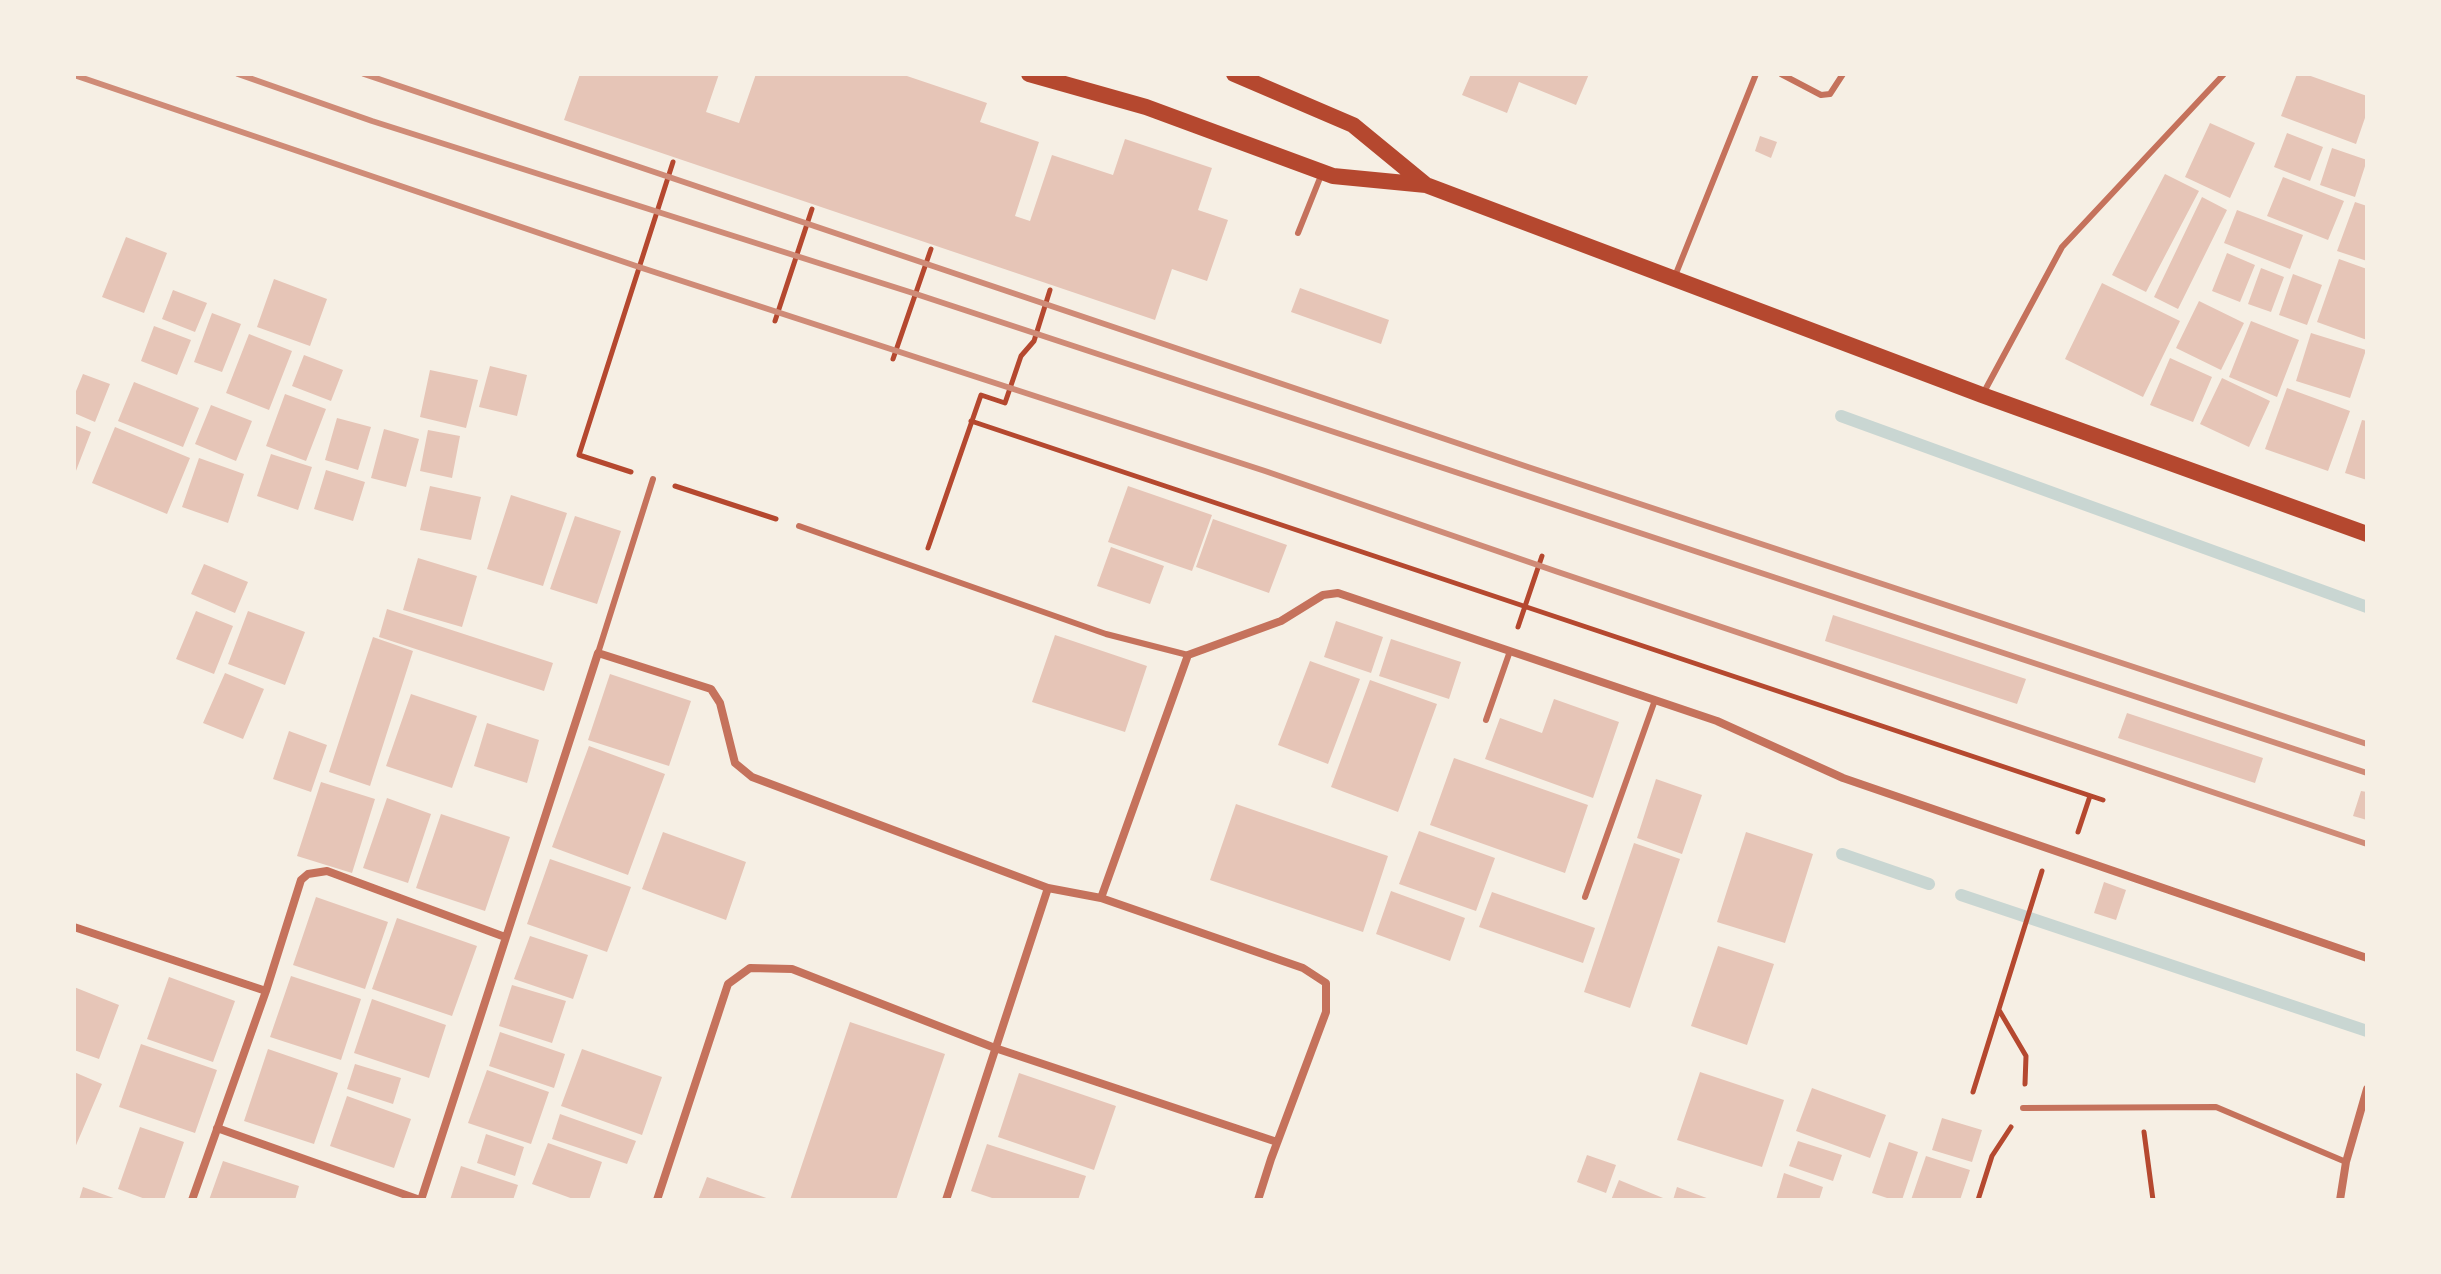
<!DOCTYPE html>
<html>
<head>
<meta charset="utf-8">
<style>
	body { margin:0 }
	#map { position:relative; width:2441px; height:1274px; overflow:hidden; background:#f6efe4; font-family:"Noto Sans",sans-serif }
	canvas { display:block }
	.frame { position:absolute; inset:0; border:76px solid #f6efe4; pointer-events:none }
</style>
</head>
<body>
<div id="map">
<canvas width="2441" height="1274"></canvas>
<div class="frame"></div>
</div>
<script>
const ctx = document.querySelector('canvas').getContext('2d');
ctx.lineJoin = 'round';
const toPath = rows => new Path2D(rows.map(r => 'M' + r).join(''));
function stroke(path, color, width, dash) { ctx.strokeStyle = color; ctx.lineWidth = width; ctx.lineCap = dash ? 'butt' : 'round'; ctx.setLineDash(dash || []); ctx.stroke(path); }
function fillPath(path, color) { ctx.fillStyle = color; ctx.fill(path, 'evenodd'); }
stroke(toPath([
	[1841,416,2367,607],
	[1842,854,1929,884],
	[1961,895,2367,1031]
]), '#c9d6d2', 12);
fillPath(toPath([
	[580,74,719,74,706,112,739,123,756,74,901,74,987,103,980,122,1039,142,1015,216,1030,221,1052,155,1113,175,1125,139,1212,168,1198,210,1228,220,1207,281,1172,269,1155,320,564,120],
	[1471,74,1589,74,1576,105,1519,82,1507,113,1462,95],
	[2297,74,2305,74,2367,96,2367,112,2356,144,2281,116],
	[2210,123,2255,143,2230,198,2185,177],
	[2287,133,2323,147,2310,181,2274,167],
	[1760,136,1777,142,1771,158,1755,151],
	[2332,148,2367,160,2355,197,2320,185],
	[2165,174,2199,191,2146,292,2112,275],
	[2283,177,2344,201,2328,240,2267,216],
	[2202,197,2227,210,2178,309,2154,297],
	[2355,202,2367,206,2367,261,2337,251],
	[2237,210,2303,235,2290,269,2224,243],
	[126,237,167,253,144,313,102,297],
	[2227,253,2255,265,2240,302,2212,291],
	[2339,259,2367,269,2367,340,2317,322],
	[2261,268,2284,277,2271,312,2248,304],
	[2293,274,2322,285,2307,325,2279,315],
	[274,279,327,299,310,346,257,327],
	[2102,283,2180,321,2143,397,2065,359],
	[1300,288,1389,320,1381,344,1291,312],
	[173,290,207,303,195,332,162,319],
	[2199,301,2244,323,2221,370,2176,348],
	[212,313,241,324,222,372,194,362],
	[2251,321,2299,340,2277,397,2229,377],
	[154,326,191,340,177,375,141,361],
	[2311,333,2366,350,2350,398,2296,381],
	[249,334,292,351,269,410,226,393],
	[304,355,343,370,331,401,292,386],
	[2170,358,2212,377,2193,422,2150,405],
	[490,366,527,375,517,416,479,407],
	[430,370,478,380,466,428,420,417],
	[83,374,110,384,95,422,74,413,74,396],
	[2222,378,2270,401,2249,447,2200,424],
	[134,382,199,408,183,447,118,421],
	[2287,388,2350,411,2328,471,2265,449],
	[285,394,326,409,306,461,266,446],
	[211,405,252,421,236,461,195,444],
	[337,418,371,427,358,470,325,460],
	[2362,420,2367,421,2367,480,2345,473],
	[74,425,91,432,74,476],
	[115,427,190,458,167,514,92,483],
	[384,429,419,439,406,487,371,478],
	[428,430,460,436,452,478,420,471],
	[271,454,312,467,298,510,257,496],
	[199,458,244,474,228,523,182,507],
	[326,470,365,482,353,521,314,509],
	[430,486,481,497,471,540,420,530],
	[1128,486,1212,515,1192,571,1108,542],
	[511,495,567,513,543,586,487,569],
	[575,516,621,531,597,604,550,589],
	[1213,519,1287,545,1269,593,1196,567],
	[1111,547,1164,566,1150,604,1097,586],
	[418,558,477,576,462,627,403,610],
	[204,564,248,582,235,613,191,594],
	[387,609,553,663,544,691,379,637],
	[196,611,233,626,214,674,176,659],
	[248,611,305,632,285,685,228,664],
	[1833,615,2026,679,2017,704,1825,641],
	[1336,621,1383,637,1371,673,1324,657],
	[1055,635,1147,666,1125,732,1032,702],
	[373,637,413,651,370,786,329,772],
	[1391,639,1461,662,1449,699,1379,676],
	[1310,661,1360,679,1328,764,1278,745],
	[225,673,264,689,243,739,203,723],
	[610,674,691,701,669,766,588,740],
	[1370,680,1437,704,1398,812,1331,787],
	[411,694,477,716,452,788,386,766],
	[1554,699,1619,722,1593,798,1485,759,1500,718,1542,733],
	[2127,713,2263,758,2255,783,2118,738],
	[487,723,539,740,527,783,474,766],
	[289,731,327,745,311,792,273,779],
	[589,746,665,774,628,875,552,847],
	[1454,758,1588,805,1565,873,1430,825],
	[1656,779,1702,795,1682,854,1637,838],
	[321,782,375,799,352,873,297,856],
	[2361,791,2367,792,2367,820,2353,816],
	[387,798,431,814,408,883,363,868],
	[1236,804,1388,856,1363,932,1210,880],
	[441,814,510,837,485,911,416,888],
	[1419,831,1495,858,1476,911,1399,884],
	[663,832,746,862,726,920,642,889],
	[1746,832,1813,854,1785,943,1717,922],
	[1634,843,1680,859,1630,1008,1584,992],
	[550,859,631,887,607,952,527,924],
	[2104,882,2126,890,2116,920,2094,913],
	[1391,891,1465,918,1450,961,1376,934],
	[1492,892,1595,928,1583,963,1479,927],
	[316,897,388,922,365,989,293,965],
	[397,918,477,946,452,1016,372,989],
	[530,936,588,955,573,999,514,979],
	[1718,946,1774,964,1747,1045,1691,1026],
	[291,976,361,999,341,1060,270,1037],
	[169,977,235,1001,213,1062,147,1039],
	[512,985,566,1001,552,1043,499,1026],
	[74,987,119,1005,99,1059,74,1050],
	[372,999,446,1025,429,1078,354,1053],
	[850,1022,945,1054,896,1200,790,1200],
	[500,1032,565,1054,554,1088,489,1066],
	[141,1044,217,1070,195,1133,119,1107],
	[268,1049,338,1073,314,1144,244,1121],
	[582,1049,662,1077,642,1135,561,1106],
	[355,1064,401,1078,393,1104,347,1089],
	[487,1070,549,1092,531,1144,468,1123],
	[74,1072,102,1084,74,1150],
	[1700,1072,1784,1100,1762,1167,1677,1140],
	[1019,1073,1116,1106,1094,1170,998,1137],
	[1812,1088,1886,1115,1870,1158,1796,1131],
	[347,1096,411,1119,394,1168,330,1146],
	[560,1114,636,1141,627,1164,552,1139],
	[1942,1118,1982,1130,1972,1162,1932,1150],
	[140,1127,184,1142,164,1200,148,1200,118,1189],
	[486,1134,524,1147,515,1176,477,1163],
	[1798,1141,1842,1155,1833,1181,1789,1166],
	[1889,1142,1918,1152,1902,1200,1893,1200,1872,1193],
	[548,1143,602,1162,589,1200,576,1200,532,1184],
	[987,1144,1086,1176,1078,1200,998,1200,971,1191],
	[1587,1155,1616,1165,1606,1193,1577,1182],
	[1926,1156,1970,1170,1960,1200,1911,1200],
	[223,1161,299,1186,295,1200,209,1200],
	[461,1166,518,1185,513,1200,450,1200],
	[1784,1173,1823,1187,1819,1200,1776,1200],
	[707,1177,772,1200,698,1200],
	[1619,1180,1668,1200,1611,1200],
	[83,1187,119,1200,79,1200],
	[1677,1187,1712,1200,1673,1200]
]), '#e6c5b7');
stroke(toPath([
	[775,321,812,209],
	[893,359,931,249],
	[971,421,2103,800],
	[631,472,579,455,673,162],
	[675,486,776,519],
	[928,548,981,395,1005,403,1021,356,1034,341,1050,290],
	[1518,627,1542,556],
	[2078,832,2090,796],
	[1999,1010,2026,1056,2025,1084],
	[1973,1092,2042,871],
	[2144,1132,2153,1200],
	[1978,1200,1992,1156,2011,1127]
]), '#b5482f', 5);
stroke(toPath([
	[1781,74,1821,95,1830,94,1843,74],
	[1298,233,1322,173],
	[1675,276,1756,74],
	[1984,392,2062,247,2224,74],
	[799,526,1106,634,1188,655],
	[598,653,653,479],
	[1486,720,1510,651],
	[1585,897,1655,700],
	[2023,1108,2216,1107,2346,1162]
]), '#c5725c', 6);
stroke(toPath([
	[1101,898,1188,655,1281,621,1323,595,1338,593,1717,721,1843,778,2367,958],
	[74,927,266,991],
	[217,1128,420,1200],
	[192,1200,266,991,301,880,308,874,327,871,505,937],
	[421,1200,598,653,711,689,720,703,735,763,752,777,1048,888,1101,898,1303,968,1326,983,1326,1012,1271,1159,1258,1200],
	[657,1200,728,984,750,968,792,969,995,1048,1277,1142],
	[946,1200,1048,888],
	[2340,1200,2346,1162,2367,1089]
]), '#c5725c', 8);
stroke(toPath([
	[1029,74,1146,107,1333,176,1426,185,1982,395,2367,534],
	[1234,74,1353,125,1426,185]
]), '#b5482f', 16);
stroke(toPath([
	[238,74,372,121,916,294,2367,773],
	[364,74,1528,467,2367,744],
	[74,75,639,267,1265,471,1558,572,2367,844]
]), '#cf8b77', 6);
</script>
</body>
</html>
